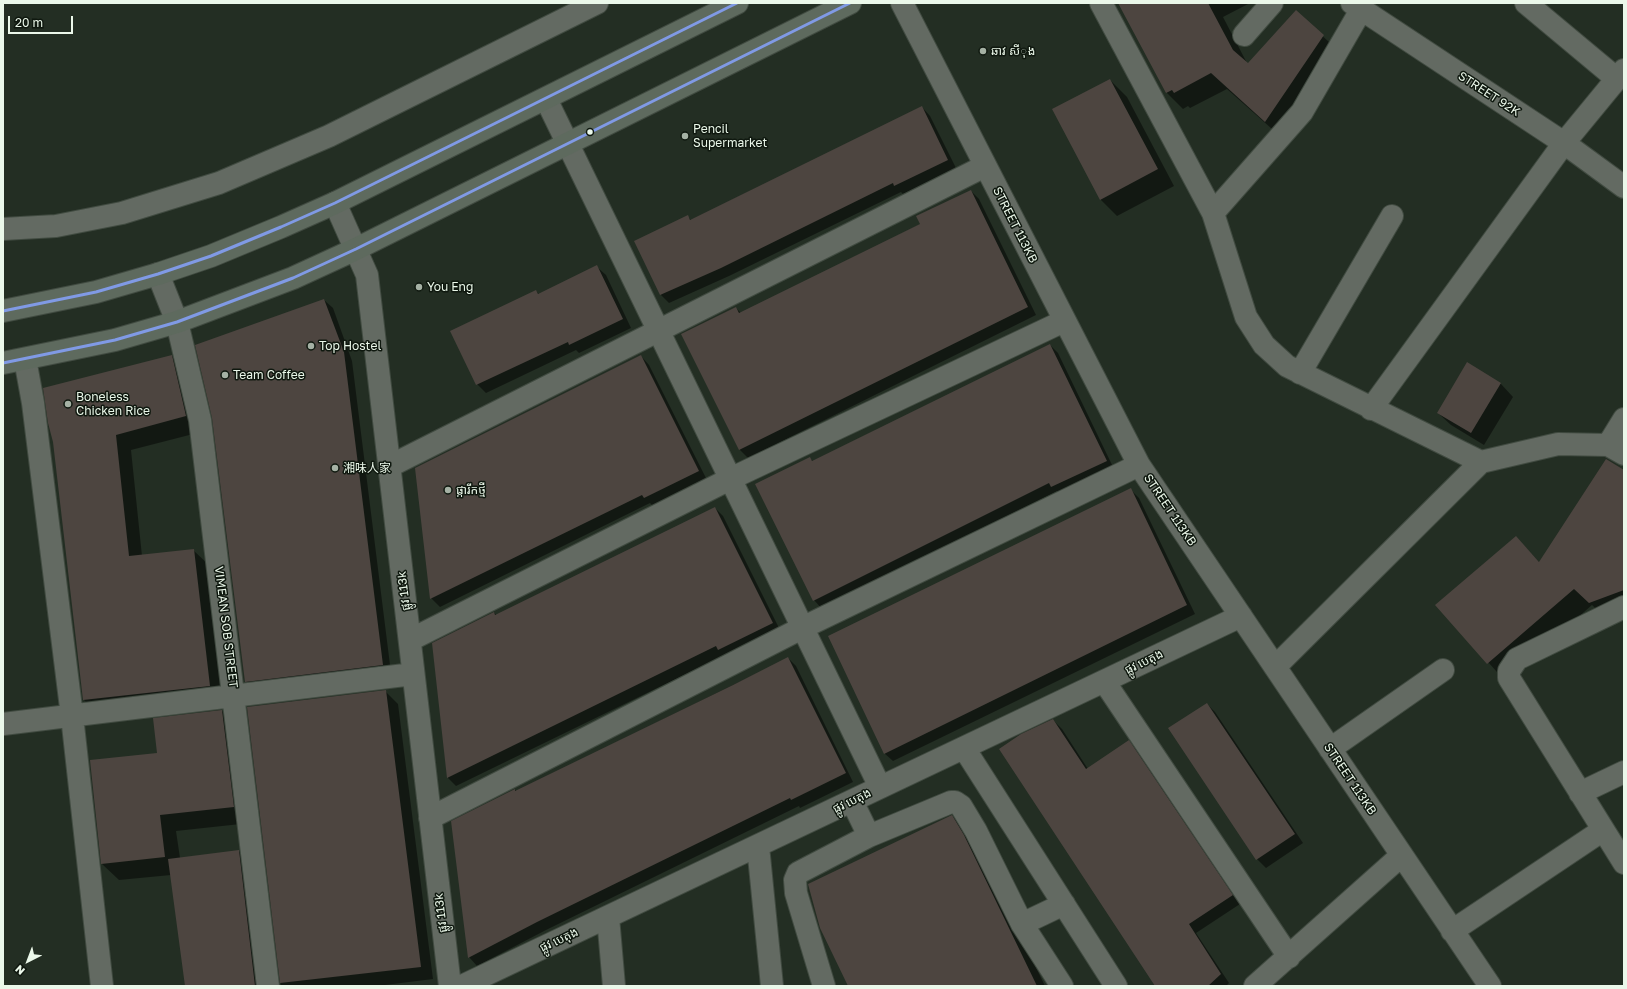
<!DOCTYPE html>
<html>
<head>
<meta charset="utf-8">
<style>
	body { margin:0 }
	#map { position:relative; width:1627px; height:989px; overflow:hidden; background:#232e23; font-family:"Golos Text",sans-serif }
	canvas { display:block }
	.frame { position:absolute; inset:0; border:4px solid #ebf8ea; pointer-events:none }
	.north { position:absolute; left:8px; top:941px; width:40px; height:40px; -webkit-text-stroke:3px #0f180f; paint-order:stroke; rotate:222deg; font-size:11px; font-weight:700; line-height:16px; text-align:center; color:#ebf8ea }
	.north::after { content:''; display:block; margin:auto; width:14px; height:18px; background:#ebf8ea; clip-path:polygon(50% 0,100% 100%,50% 72%,0 100%) }
	.scale { position:absolute; left:8px; top:16px; width:65px; height:18px; box-sizing:border-box; border:2px solid #ebf8ea; border-top:0; padding-left:5px; font-size:12px; line-height:14px; white-space:nowrap; color:#ebf8ea; -webkit-text-stroke:3px #0f180f; paint-order:stroke }
</style>
</head>
<body>
<div id="map">
<canvas width="1627" height="989"></canvas>
<div class="frame"></div>
<div class="north">N</div>
<div class="scale">20 m</div>
</div>
<script>
const ctx = document.querySelector('canvas').getContext('2d');
ctx.lineJoin = 'round';
function fillPath(path, color) { ctx.fillStyle = color; ctx.fill(path, 'evenodd'); }
const toPath = rows => new Path2D(rows.map(r => 'M' + r).join(''));
function stroke(path, color, width, dash) { ctx.strokeStyle = color; ctx.lineWidth = width; ctx.lineCap = dash ? 'butt' : 'round'; ctx.setLineDash(dash || []); ctx.stroke(path); }
function drawText(font, color, halo, rows, align = 'center') {
  ctx.font = font + ' "Golos Text","Noto Sans SC","Noto Sans Khmer",sans-serif'; ctx.lineWidth = 3; ctx.setLineDash([]); ctx.textBaseline = 'middle'; ctx.strokeStyle = halo; ctx.fillStyle = color; for (const [text, x, y, turn = 0] of rows) {
    ctx.save(); ctx.translate(x, y); ctx.rotate((+turn || 0) * Math.PI / 180); ctx.textAlign = isNaN(turn) ? turn : align; if (halo) ctx.strokeText(text, 0, 0); ctx.fillText(text, 0, 0); ctx.restore();
  }
}
fillPath(toPath([
	[1119,3,1250,3,1223,17,1248,65,1296,12,1340,52,1281,137,1227,89,1190,108,1188,106,1183,109,1167,93],
	[1110,80,1127,97,1174,186,1117,216,1100,199],
	[922,107,930,116,956,168,903,194,901,192,729,276,669,303,661,295,688,217,691,220],
	[971,191,979,199,1036,315,748,458,740,450,736,308,741,313,921,224],
	[597,267,606,275,631,328,579,353,576,350,486,393,477,384,536,291,539,294],
	[324,300,333,308,352,361,391,673,254,690,246,681],
	[1050,345,1058,353,1114,469,1061,495,1057,491,822,609,814,600,810,459,813,461],
	[172,356,187,372,201,432,131,450,142,556,193,550,209,565,225,701,99,715,84,700,54,442],
	[641,356,649,365,707,480,653,506,650,503,440,607,431,598],
	[1467,363,1501,384,1513,397,1484,445,1451,425,1438,413],
	[1624,471,1624,613,1607,619,1592,605,1505,681,1437,605,1516,537,1540,563],
	[1130,489,1139,498,1195,614,893,761,884,753],
	[715,508,723,516,781,632,727,658,725,655,456,786,448,778,434,643,494,613,497,615],
	[788,658,796,666,853,782,800,808,799,806,546,930,477,966,469,957,515,790,517,791],
	[385,691,398,704,433,979,377,986,281,986,248,708],
	[1207,704,1215,712,1303,843,1266,868,1257,859,1170,729],
	[222,711,239,728,250,823,176,831,180,858,239,851,256,868,270,986,186,986,171,875,119,880,102,864,158,754],
	[1053,720,1062,729,1088,769,1129,742,1137,750,1240,904,1196,933,1229,983,1226,986,1156,986],
	[952,816,969,833,980,853,1045,986,849,986]
]), '#0007');
fillPath(toPath([
	[1118,3,1208,3,1233,50,1248,63,1296,10,1324,35,1265,122,1211,73,1174,93,1172,90,1166,93],
	[1110,79,1158,169,1100,200,1052,109],
	[922,106,948,160,894,186,893,183,721,268,660,295,634,241,688,215,690,220],
	[971,190,1028,307,739,450,681,334,736,307,739,313,920,224,916,216],
	[597,265,623,319,569,345,568,342,476,385,450,331,536,290,538,294],
	[324,299,344,352,383,665,245,682,212,418,195,345],
	[1050,344,1107,461,1051,487,1049,483,813,601,755,484,810,457,812,461],
	[172,355,186,416,116,435,129,556,194,549,210,686,83,700,53,442,48,423,43,388],
	[641,355,699,471,644,498,642,495,430,599,415,468],
	[1467,362,1501,383,1471,433,1437,413],
	[1606,459,1624,470,1624,590,1589,603,1574,589,1487,664,1435,605,1516,536,1539,562],
	[1131,488,1187,605,884,754,828,636],
	[715,507,773,623,718,650,716,646,447,778,432,643,494,612,495,615],
	[788,657,846,773,791,800,790,798,537,922,468,958,451,821,515,789,515,791,733,685],
	[386,690,421,967,280,983,247,707],
	[1207,703,1295,834,1256,860,1168,728],
	[222,710,234,807,160,815,165,857,101,864,90,760,157,753,153,718],
	[1053,719,1086,769,1129,740,1233,895,1189,924,1221,974,1208,986,1155,986,999,749,1021,734],
	[952,815,964,835,1037,986,848,986,820,928,808,884],
	[239,850,255,986,185,986,168,859]
]), '#4d4540');
const minor = toPath([
	[902,3,1139,465,1490,986],
	[1101,3,1213,213,1246,317,1264,345,1287,366,1481,462],
	[1352,3,1564,143,1624,187],
	[1526,3,1617,79],
	[1244,35,1272,3],
	[546,99,880,787],
	[335,203,367,275,450,986],
	[1213,213,1302,112,1361,10],
	[3,229,56,226,122,213,219,183,329,136,597,3],
	[158,274,177,322,200,420,268,986],
	[25,359,33,403,72,716,102,986],
	[1300,373,1392,216],
	[1371,409,1564,143,1624,70],
	[1608,445,1624,419],
	[390,466,985,166],
	[1624,607,1517,659,1509,671,1509,678,1624,863],
	[410,640,730,479,1064,321],
	[1275,667,1481,462,1558,444,1608,445,1624,454],
	[1104,681,1289,957],
	[3,724,413,674],
	[964,748,1116,986],
	[1330,749,1443,670],
	[1580,793,1624,772],
	[852,801,869,836],
	[430,818,802,628,1139,465],
	[758,846,772,986],
	[608,917,614,986],
	[1022,924,1064,904],
	[1452,931,1603,830],
	[462,986,1241,616],
	[824,986,796,893,795,880,798,873,869,836,951,802,955,802,961,806,976,831,1022,924,1062,986],
	[1255,986,1402,855]
]);
const highway = toPath([
	[3,311,96,292,158,274,211,256,281,227,335,203,737,3],
	[3,363,115,340,177,322,293,278,356,249,850,3]
]);
stroke(minor, '#414b41', 24);
stroke(highway, '#414b41', 24);
stroke(minor, '#636a62', 22);
stroke(highway, '#5e6a5e', 22);
stroke(toPath([
	[3,311,96,292,158,274,211,256,281,227,335,203,737,3],
	[3,363,115,340,177,322,293,278,356,249,850,3]
]), '#809ae5', 3);
for (const [x, y, r, color] of [
	[983,51,4,"#a5b1a4"],
	[590,132,3.5,"#ebf8ea"],
	[685,136,4,"#a5b1a4"],
	[419,287,4,"#a5b1a4"],
	[311,346,4,"#a5b1a4"],
	[225,375,4,"#a5b1a4"],
	[68,404,4,"#a5b1a4"],
	[335,468,4,"#a5b1a4"],
	[448,490,4,"#a5b1a4"]
]) { const dot = new Path2D(); dot.arc(x, y, r, 0, 2 * Math.PI); ctx.fillStyle = color; ctx.fill(dot); stroke(dot, '#0f180f', 1.5); }
drawText('12px', '#ebf8ea', '#0f180f', [
	["ឆាវ សីុង",991,51],
	["Pencil",693,129],
	["Supermarket",693,143],
	["You Eng",427,287],
	["Top Hostel",319,346],
	["Team Coffee",233,375],
	["Boneless",76,397],
	["Chicken Rice",76,411],
	["湘味人家",343,468],
	["ផ្ការីកថ្មី",456,490]
], 'left');
drawText('12px', '#ebf8ea', '#0f180f', [
	["STREET 92K",1489,94,33],
	["STREET 113KB",1015,225,63],
	["STREET 113KB",1170,510,56],
	["ផ្លូវ 113k",404,591,-97],
	["VIMEAN SOB STREET",226,627,83],
	["ផ្លូវ បេតុង",1144,662,-26],
	["STREET 113KB",1350,779,56],
	["ផ្លូវ បេតុង",852,801,-26],
	["ផ្លូវ 113k",441,913,-97],
	["ផ្លូវ បេតុង",559,940,-25]
]);
</script>
</body>
</html>
